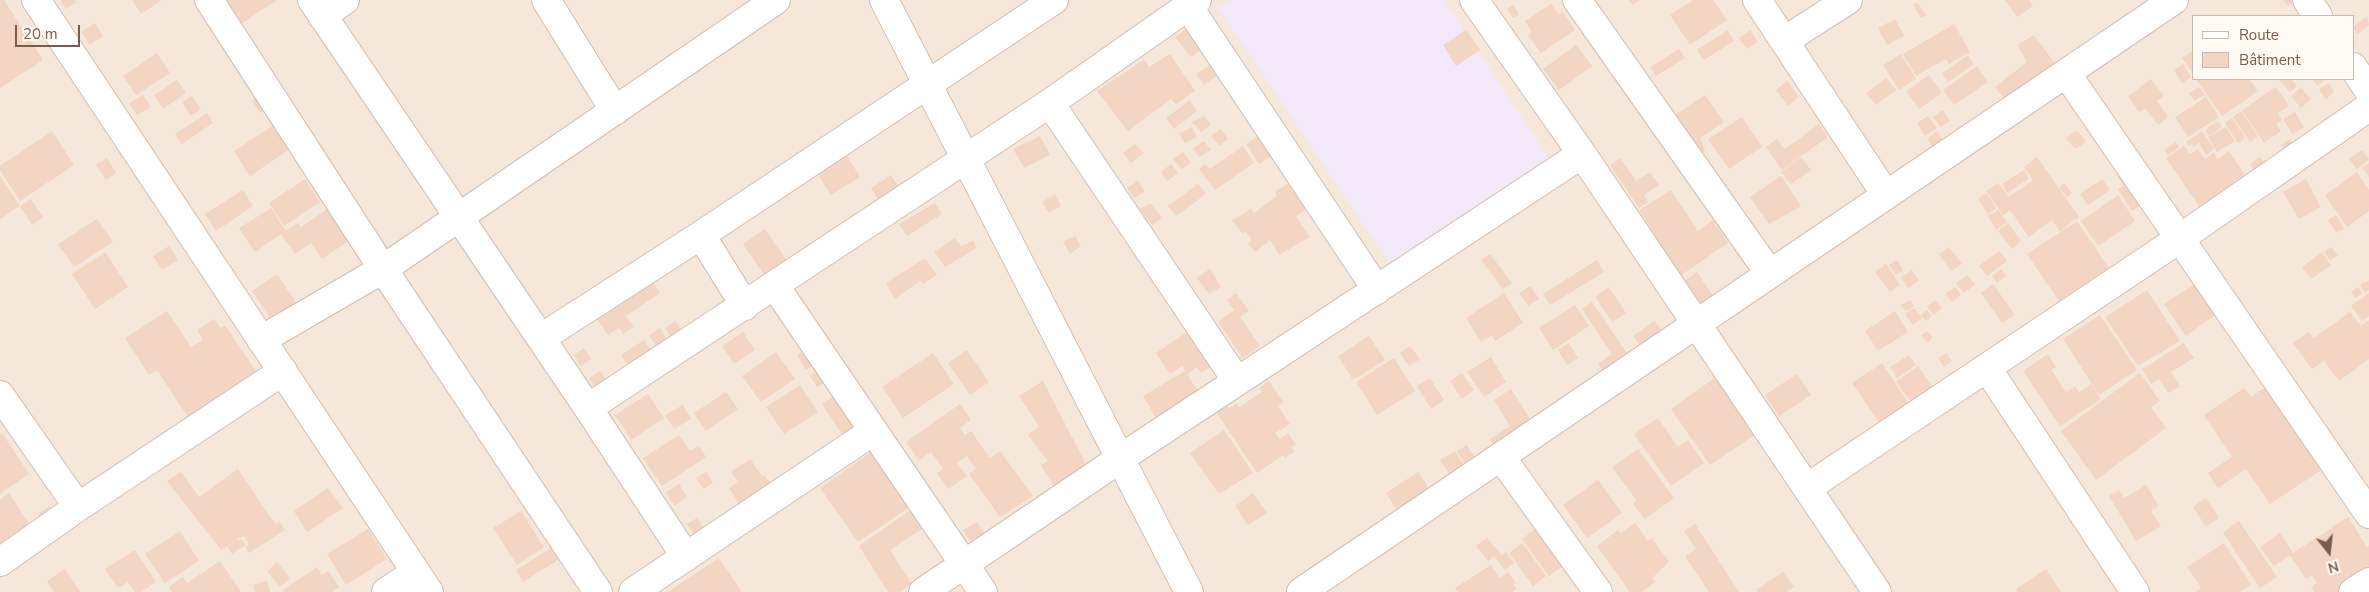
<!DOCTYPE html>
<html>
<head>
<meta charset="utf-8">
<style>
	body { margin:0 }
	#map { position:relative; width:2369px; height:592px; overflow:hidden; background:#fdf6ec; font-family:"Nunito Sans",sans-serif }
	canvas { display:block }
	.legend { position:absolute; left:2192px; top:15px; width:162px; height:65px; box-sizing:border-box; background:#fffaf3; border:1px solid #cabbb1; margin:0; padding:6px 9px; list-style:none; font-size:15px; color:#7a5c4d }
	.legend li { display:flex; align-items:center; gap:10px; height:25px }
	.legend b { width:25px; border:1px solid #cabbb1 }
	.north { position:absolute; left:2304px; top:527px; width:50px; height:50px; -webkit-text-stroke:4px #fffaf3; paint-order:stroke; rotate:164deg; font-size:14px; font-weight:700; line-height:20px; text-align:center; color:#7a5c4d }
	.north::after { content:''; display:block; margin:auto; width:18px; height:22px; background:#7a5c4d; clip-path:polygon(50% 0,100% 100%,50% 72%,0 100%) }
	.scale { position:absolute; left:15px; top:25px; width:65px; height:22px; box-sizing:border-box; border:2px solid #7a5c4d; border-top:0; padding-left:6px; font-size:15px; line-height:18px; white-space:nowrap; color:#7a5c4d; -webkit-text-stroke:4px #fffaf3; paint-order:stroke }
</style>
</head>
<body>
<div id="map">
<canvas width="2369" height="592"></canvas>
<ul class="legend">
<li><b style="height:6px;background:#fff"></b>Route</li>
<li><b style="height:14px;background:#f3d5c3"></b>Bâtiment</li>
</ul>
<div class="north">N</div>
<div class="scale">20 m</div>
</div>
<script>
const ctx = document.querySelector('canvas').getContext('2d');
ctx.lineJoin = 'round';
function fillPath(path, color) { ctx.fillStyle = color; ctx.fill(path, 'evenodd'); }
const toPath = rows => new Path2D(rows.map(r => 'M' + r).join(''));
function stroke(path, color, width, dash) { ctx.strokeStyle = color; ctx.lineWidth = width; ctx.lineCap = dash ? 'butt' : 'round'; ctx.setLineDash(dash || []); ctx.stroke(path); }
fillPath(toPath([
	[0,0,2369,0,2369,592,0,592],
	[2193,16,2353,16,2353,79,2193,79]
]), '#f5e8da');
fillPath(toPath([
	[1230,0,1444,0,1549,158,1390,264,1218,8]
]), '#f3e8fa');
fillPath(toPath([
	[0,0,4,0,43,60,0,88],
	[60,0,75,0,77,2,66,9],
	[132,0,162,0,141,14],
	[222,0,277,0,239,25],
	[1629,0,1640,0,1633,5],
	[1693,0,1713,0,1727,20,1690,45,1670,15],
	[2005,0,2029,0,2033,6,2017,17],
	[2283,0,2296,0,2288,6],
	[1917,2,1926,15,1921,18,1913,5],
	[1551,4,1559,15,1563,12,1575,30,1541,53,1528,35,1532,32,1525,21],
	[1513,5,1519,14,1513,18,1507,9],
	[2367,17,2369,25,2358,34,2353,27],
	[1895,19,1904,36,1887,45,1878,28],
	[95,23,103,36,90,45,81,32],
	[1954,24,1970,52,1949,64,1946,59,1916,76,1903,54],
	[1190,26,1204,47,1191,57,1175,37],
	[1466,30,1480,50,1456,66,1443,45],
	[1728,30,1734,41,1704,60,1697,50],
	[1750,30,1758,42,1747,49,1739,38],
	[2034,35,2062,73,2013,110,1995,87,2027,62,2017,45],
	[1576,45,1592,66,1559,90,1543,69],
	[1679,49,1685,58,1656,76,1650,67],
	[2193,51,2193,73,2182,58],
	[157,53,170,73,136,95,123,76],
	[1170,54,1195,91,1176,104,1171,99,1128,131,1097,91,1144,60,1149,67],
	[1901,54,1916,79,1899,90,1883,65],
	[1968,55,1974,64,1948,82,1942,73],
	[1211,64,1218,75,1204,85,1196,74],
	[2183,64,2191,77,2182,83,2174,70],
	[1977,66,1988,82,1954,105,1943,90],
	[1929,75,1942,93,1919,109,1906,91],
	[1886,78,1896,90,1876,105,1866,93],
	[2151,79,2164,96,2157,101,2168,117,2158,125,2145,108,2139,112,2128,96],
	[2196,79,2249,79,2258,91,2222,116],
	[2279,79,2291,79,2297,86,2290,92],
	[2312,79,2326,79,2318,86],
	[177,80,186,93,163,109,154,95],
	[1787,81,1799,97,1788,106,1776,90],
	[2328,83,2334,92,2326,99,2319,90],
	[2199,87,2205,95,2194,101,2189,93],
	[2276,87,2289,106,2278,113,2282,120,2276,124,2281,131,2264,143,2242,110],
	[2301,88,2311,99,2301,108,2291,96],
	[260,94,269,107,260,113,252,100],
	[143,95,151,107,137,115,129,103],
	[1705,95,1724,122,1700,138,1705,150,1696,160,1669,119],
	[192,96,201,109,191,116,182,102],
	[2206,97,2219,117,2188,137,2175,117],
	[1190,100,1197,111,1174,129,1166,118],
	[1943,110,1950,121,1941,127,1933,117],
	[2241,111,2258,136,2250,142,2233,117],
	[2295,112,2304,127,2292,134,2283,119],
	[207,113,213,123,182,144,175,134],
	[1204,116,1211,125,1201,132,1192,122],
	[1928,116,1937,128,1925,136,1917,123],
	[1742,117,1762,147,1729,169,1708,139],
	[2232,118,2246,138,2238,143,2225,123],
	[2218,121,2222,127,2209,136,2205,130],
	[1819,124,1828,137,1782,170,1766,147,1777,139,1785,149],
	[274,125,290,149,250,176,234,151],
	[1192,127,1197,137,1185,143,1179,134],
	[2226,127,2235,141,2217,152,2208,137],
	[1221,129,1228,139,1219,146,1211,136],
	[2077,130,2086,142,2075,149,2066,138],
	[52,131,74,165,20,201,0,170,0,166],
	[1937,131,1943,140,1933,147,1927,139],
	[2202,131,2214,149,2206,155,2199,143,2193,147,2192,144,2188,146,2186,142],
	[1264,133,1275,154,1259,164,1246,144],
	[1040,136,1050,155,1024,168,1013,149],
	[2290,139,2297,149,2287,154,2281,145],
	[1204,141,1211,150,1199,157,1193,148],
	[2176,142,2179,147,2168,155,2165,150],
	[1135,144,1144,153,1131,163,1123,153],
	[1243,146,1254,163,1215,190,1199,169,1205,164,1210,169],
	[2184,146,2190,154,2198,149,2205,159,2214,153,2218,159,2229,151,2245,175,2220,192,2227,204,2207,218,2166,158],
	[2362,150,2369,159,2357,169,2349,159],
	[1183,152,1191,163,1182,169,1173,159],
	[846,154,860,177,831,195,817,173],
	[1801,157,1811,170,1791,184,1781,172],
	[2037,157,2079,217,2060,231,2052,220,2029,237,2010,210,2003,215,1986,191,1998,183,2009,197,2033,180,2024,167],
	[2260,157,2270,170,2260,178,2250,164],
	[107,158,116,173,106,180,96,165],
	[1620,158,1636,181,1650,172,1659,185,1644,195,1648,202,1639,208,1610,165],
	[2369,163,2369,177,2362,168],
	[1171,164,1178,173,1167,181,1161,172],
	[2024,170,2029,179,2007,193,2002,184],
	[2357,172,2369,190,2369,211,2347,227,2325,195],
	[2125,174,2144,204,2132,211,2118,189,2124,186,2118,177],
	[891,175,898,186,878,199,871,188],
	[0,176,20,206,0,219],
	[1781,176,1801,206,1769,224,1750,197],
	[305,179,320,202,284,226,269,203],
	[1295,179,1312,205,1296,216,1310,237,1279,255,1270,240,1255,252,1248,243,1252,240,1246,232,1242,233,1232,220,1251,209,1254,213,1277,196,1275,192],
	[2102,179,2110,190,2088,205,2080,194],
	[2306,179,2321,207,2299,219,2283,192],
	[1138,181,1145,192,1134,198,1127,188],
	[2064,183,2072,193,2067,197,2059,188],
	[1198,184,1206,194,1176,216,1168,206],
	[243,190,253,206,216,231,205,214],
	[1671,190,1698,231,1713,220,1728,243,1680,276,1639,210],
	[1986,193,1996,208,1988,214,1978,199],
	[1055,194,1061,206,1049,213,1042,202],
	[2118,195,2135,221,2098,246,2081,221],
	[31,199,43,217,32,225,20,206],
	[935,203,942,214,907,236,899,224],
	[1150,203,1162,218,1152,225,1140,209],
	[335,204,356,236,322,259,311,243,295,254,281,234,255,252,239,228,271,208,286,231,298,223,301,227],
	[1998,210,2007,222,1996,230,1988,216],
	[2336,215,2344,229,2336,233,2328,220],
	[97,219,113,242,74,267,58,244],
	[2077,221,2117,280,2067,313,2027,254],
	[2008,223,2021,241,2012,249,1998,231],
	[765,229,787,261,765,276,743,244],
	[1075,236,1081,246,1070,254,1063,242],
	[955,238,961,246,973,241,977,248,945,267,934,252],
	[169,246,178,260,162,270,153,256],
	[1949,247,1962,264,1951,271,1939,254],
	[2331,247,2338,255,2330,261,2324,252],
	[1999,251,2007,261,1987,276,1979,266],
	[105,252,128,287,95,309,72,274],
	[2322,252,2331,265,2311,279,2302,267],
	[1490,254,1512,283,1503,289,1481,260],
	[925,258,937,275,923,284,920,281,895,299,886,283],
	[1597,260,1604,272,1550,305,1543,294],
	[1897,260,1903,270,1896,275,1889,265],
	[1886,264,1900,285,1890,292,1875,272],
	[1210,269,1221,287,1209,294,1197,278],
	[2001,269,2006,276,1997,283,1992,276],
	[1912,270,1919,281,1908,288,1901,277],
	[1697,272,1715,299,1702,308,1684,281],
	[277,274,296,303,271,319,252,291],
	[1967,275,1975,285,1963,293,1956,283],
	[2369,280,2369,290,2365,293,2360,285],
	[653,282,660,293,626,316,634,327,623,334,619,328,608,335,597,320],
	[2196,283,2217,314,2186,336,2164,304],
	[1993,284,2015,315,2002,323,1981,293],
	[1530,286,1539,299,1528,306,1519,293],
	[1609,287,1626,313,1612,322,1595,297],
	[1955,287,1961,295,1952,302,1945,294],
	[2359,287,2362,294,2355,298,2351,291],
	[2147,290,2180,341,2138,366,2105,317],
	[1236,293,1249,311,1240,317,1260,346,1243,358,1218,322,1234,310,1227,300],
	[1504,293,1523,323,1495,341,1492,335,1481,342,1466,318],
	[2369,293,2369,316,2362,321,2351,306],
	[1910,300,1914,306,1906,311,1901,305],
	[1935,300,1942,308,1934,315,1927,307],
	[1592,302,1629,356,1604,374,1598,364,1612,354,1582,309],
	[1575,305,1589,326,1553,350,1539,328],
	[1914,308,1922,318,1913,325,1905,314],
	[1927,310,1932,316,1926,321,1921,315],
	[167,311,191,347,203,340,197,330,214,319,221,328,225,325,262,380,193,425,157,370,149,375,125,338],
	[1895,311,1908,332,1878,351,1865,331],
	[2350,312,2361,326,2369,320,2369,359,2339,381,2324,361,2312,369,2293,343,2309,332,2314,338],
	[2100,315,2137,370,2099,395,2063,339],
	[675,321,682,331,671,338,665,328],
	[1654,321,1664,333,1642,349,1633,336],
	[1196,326,1220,361,1201,373,1197,367,1187,374,1199,393,1156,418,1143,396,1185,371,1182,366,1170,374,1156,353],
	[660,328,668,341,657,348,649,335],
	[1927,331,1933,338,1927,343,1921,335],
	[743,332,755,350,734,364,722,346],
	[1369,336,1385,360,1353,380,1338,356],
	[644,340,652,352,629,368,621,355],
	[1569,343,1578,358,1567,365,1558,350],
	[2184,343,2194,358,2171,372,2180,386,2168,393,2159,379,2151,384,2142,369],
	[1410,346,1420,359,1409,366,1400,353],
	[584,348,591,359,580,366,574,355],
	[804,350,814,365,806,370,797,355],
	[967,350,989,382,970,395,948,363],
	[776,352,795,379,761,402,742,376],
	[933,353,954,384,903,418,882,387],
	[1946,353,1952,361,1944,367,1938,358],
	[2048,354,2056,367,2051,370,2066,392,2075,386,2079,392,2091,384,2101,399,2060,426,2023,371],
	[1909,355,1916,365,1897,378,1890,367],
	[1491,357,1506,382,1484,397,1467,372],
	[1394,358,1415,391,1377,415,1356,382],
	[1882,363,1909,404,1880,424,1852,383],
	[1918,366,1939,396,1918,411,1896,382],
	[818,370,826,382,817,387,810,376],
	[600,371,607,382,596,389,589,378],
	[1462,373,1474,390,1462,399,1450,381],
	[2140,373,2160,401,2151,407,2166,428,2096,480,2061,431],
	[1797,374,1811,395,1779,416,1765,395],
	[1716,377,1756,434,1710,465,1671,409],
	[1430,378,1444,400,1431,409,1417,386],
	[1043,381,1087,466,1055,488,1041,465,1048,461,1028,435,1039,426,1019,396],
	[1269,381,1283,402,1278,406,1290,424,1275,433,1279,439,1288,433,1296,445,1291,447,1294,452,1285,458,1283,455,1257,473,1217,413,1227,406,1229,409,1236,404,1239,407,1262,392,1259,388],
	[2270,384,2326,467,2270,504,2246,469,2218,488,2208,473,2232,457,2204,415,2244,388,2251,397],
	[800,385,818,412,784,434,766,407],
	[1511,389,1535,427,1497,451,1490,439,1510,426,1494,400],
	[726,392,738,409,706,431,694,413],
	[648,394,664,418,631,440,615,415],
	[836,395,857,428,843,436,822,404],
	[960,404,971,420,960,428,965,435,971,431,990,458,1000,451,1033,496,1000,517,969,474,976,469,967,456,957,463,967,476,948,489,937,473,943,469,931,452,919,460,906,442],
	[683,405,691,419,674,429,665,415],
	[1658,418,1678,447,1688,440,1704,463,1671,486,1634,434],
	[1224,430,1253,473,1219,494,1190,453],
	[2,433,29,474,0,494,0,434],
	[679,435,690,451,699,446,706,457,662,486,643,458],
	[1467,445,1480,467,1471,473,1457,451],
	[1638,449,1674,498,1645,519,1633,504,1637,501,1612,467],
	[873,451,911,506,858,542,820,488],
	[1455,451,1470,474,1456,484,1440,460],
	[750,459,762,476,764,475,770,483,739,504,729,488,738,482,731,472],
	[238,469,270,517,276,524,280,522,285,530,249,553,245,547,249,544,244,536,239,538,237,539,238,541,241,539,246,545,232,554,227,546,221,550,167,481,181,472,199,497],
	[706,472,713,483,703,489,696,478],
	[1418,472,1433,495,1401,516,1386,493],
	[1598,480,1622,513,1587,538,1563,505],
	[679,484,687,497,675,506,666,492],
	[2146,485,2159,506,2151,511,2161,526,2136,541,2109,496,2119,490,2124,498],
	[328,488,343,508,307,532,294,511],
	[9,493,29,524,0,544,0,499],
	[1253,493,1267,513,1248,525,1235,506],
	[2206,498,2219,518,2206,527,2193,507],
	[50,506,58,518,46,526,38,514],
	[912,509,923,528,890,550,912,584,900,592,888,592,859,546],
	[521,511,544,547,517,565,493,528],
	[2348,517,2367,547,2369,546,2369,574,2342,592,2314,592,2311,587,2317,583,2312,575,2306,579,2290,555,2274,566,2260,547,2280,533,2293,553],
	[697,518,704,528,694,534,687,524],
	[2239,521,2277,577,2260,588,2223,533],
	[977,522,984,533,970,541,963,530],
	[1635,523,1648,541,1652,538,1669,562,1652,578,1655,582,1641,592,1630,592,1597,546,1618,530,1621,533],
	[1695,524,1739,592,1709,592,1685,556,1696,549,1684,531],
	[1539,526,1566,564,1549,576,1522,539],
	[368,529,387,559,346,585,327,554],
	[180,531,199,561,165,583,145,554],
	[1487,538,1502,555,1506,552,1514,563,1505,570,1494,556,1488,561,1476,546],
	[1522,543,1546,576,1533,586,1509,553],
	[2224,543,2251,584,2240,592,2195,592,2201,588,2187,567],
	[551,548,558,560,523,582,516,570],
	[135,550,156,582,141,592,135,592,128,582,118,588,105,569],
	[719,558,742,592,668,592],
	[220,561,241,592,172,592,169,587,183,577,187,583],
	[277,562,290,578,280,587,267,571],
	[1491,565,1500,578,1508,572,1516,583,1513,584,1517,589,1512,592,1458,592,1455,588],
	[317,567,322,575,328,571,339,587,332,592,284,592,283,590],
	[65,569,80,592,54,592,47,581],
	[2046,569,2061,592,2018,592,2016,589],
	[1783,572,1794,587,1786,592,1757,592,1756,590],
	[267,581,270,592,255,592,253,585]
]), '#f3d5c3');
const minor = toPath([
	[36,0,429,592],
	[209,0,383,269,598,592],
	[312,0,588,408,686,557],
	[546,0,615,111],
	[884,0,1189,592],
	[1474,0,1582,154,1877,592],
	[1577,0,1770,274],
	[1757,0,1886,195],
	[2307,0,2318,16],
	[1188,6,1377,290],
	[322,16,345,0],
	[1784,41,1848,0],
	[2353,67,2369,91],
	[2066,73,2369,514],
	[1050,103,1237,381],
	[701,235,745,306],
	[775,286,983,592],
	[541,338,701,235,1054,0],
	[261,340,383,269,776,0],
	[1987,368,2135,592],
	[0,395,78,507],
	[588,408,1050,103,1197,0],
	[1501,457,1598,592],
	[1807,488,2179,239,2369,107],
	[0,562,78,507,283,371],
	[386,592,416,572],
	[633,592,872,432],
	[923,592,1121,458,1582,154],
	[1301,592,2174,0],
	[2353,592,2369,582]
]);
stroke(minor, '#d1beb0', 30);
stroke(minor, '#fff', 28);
</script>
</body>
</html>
